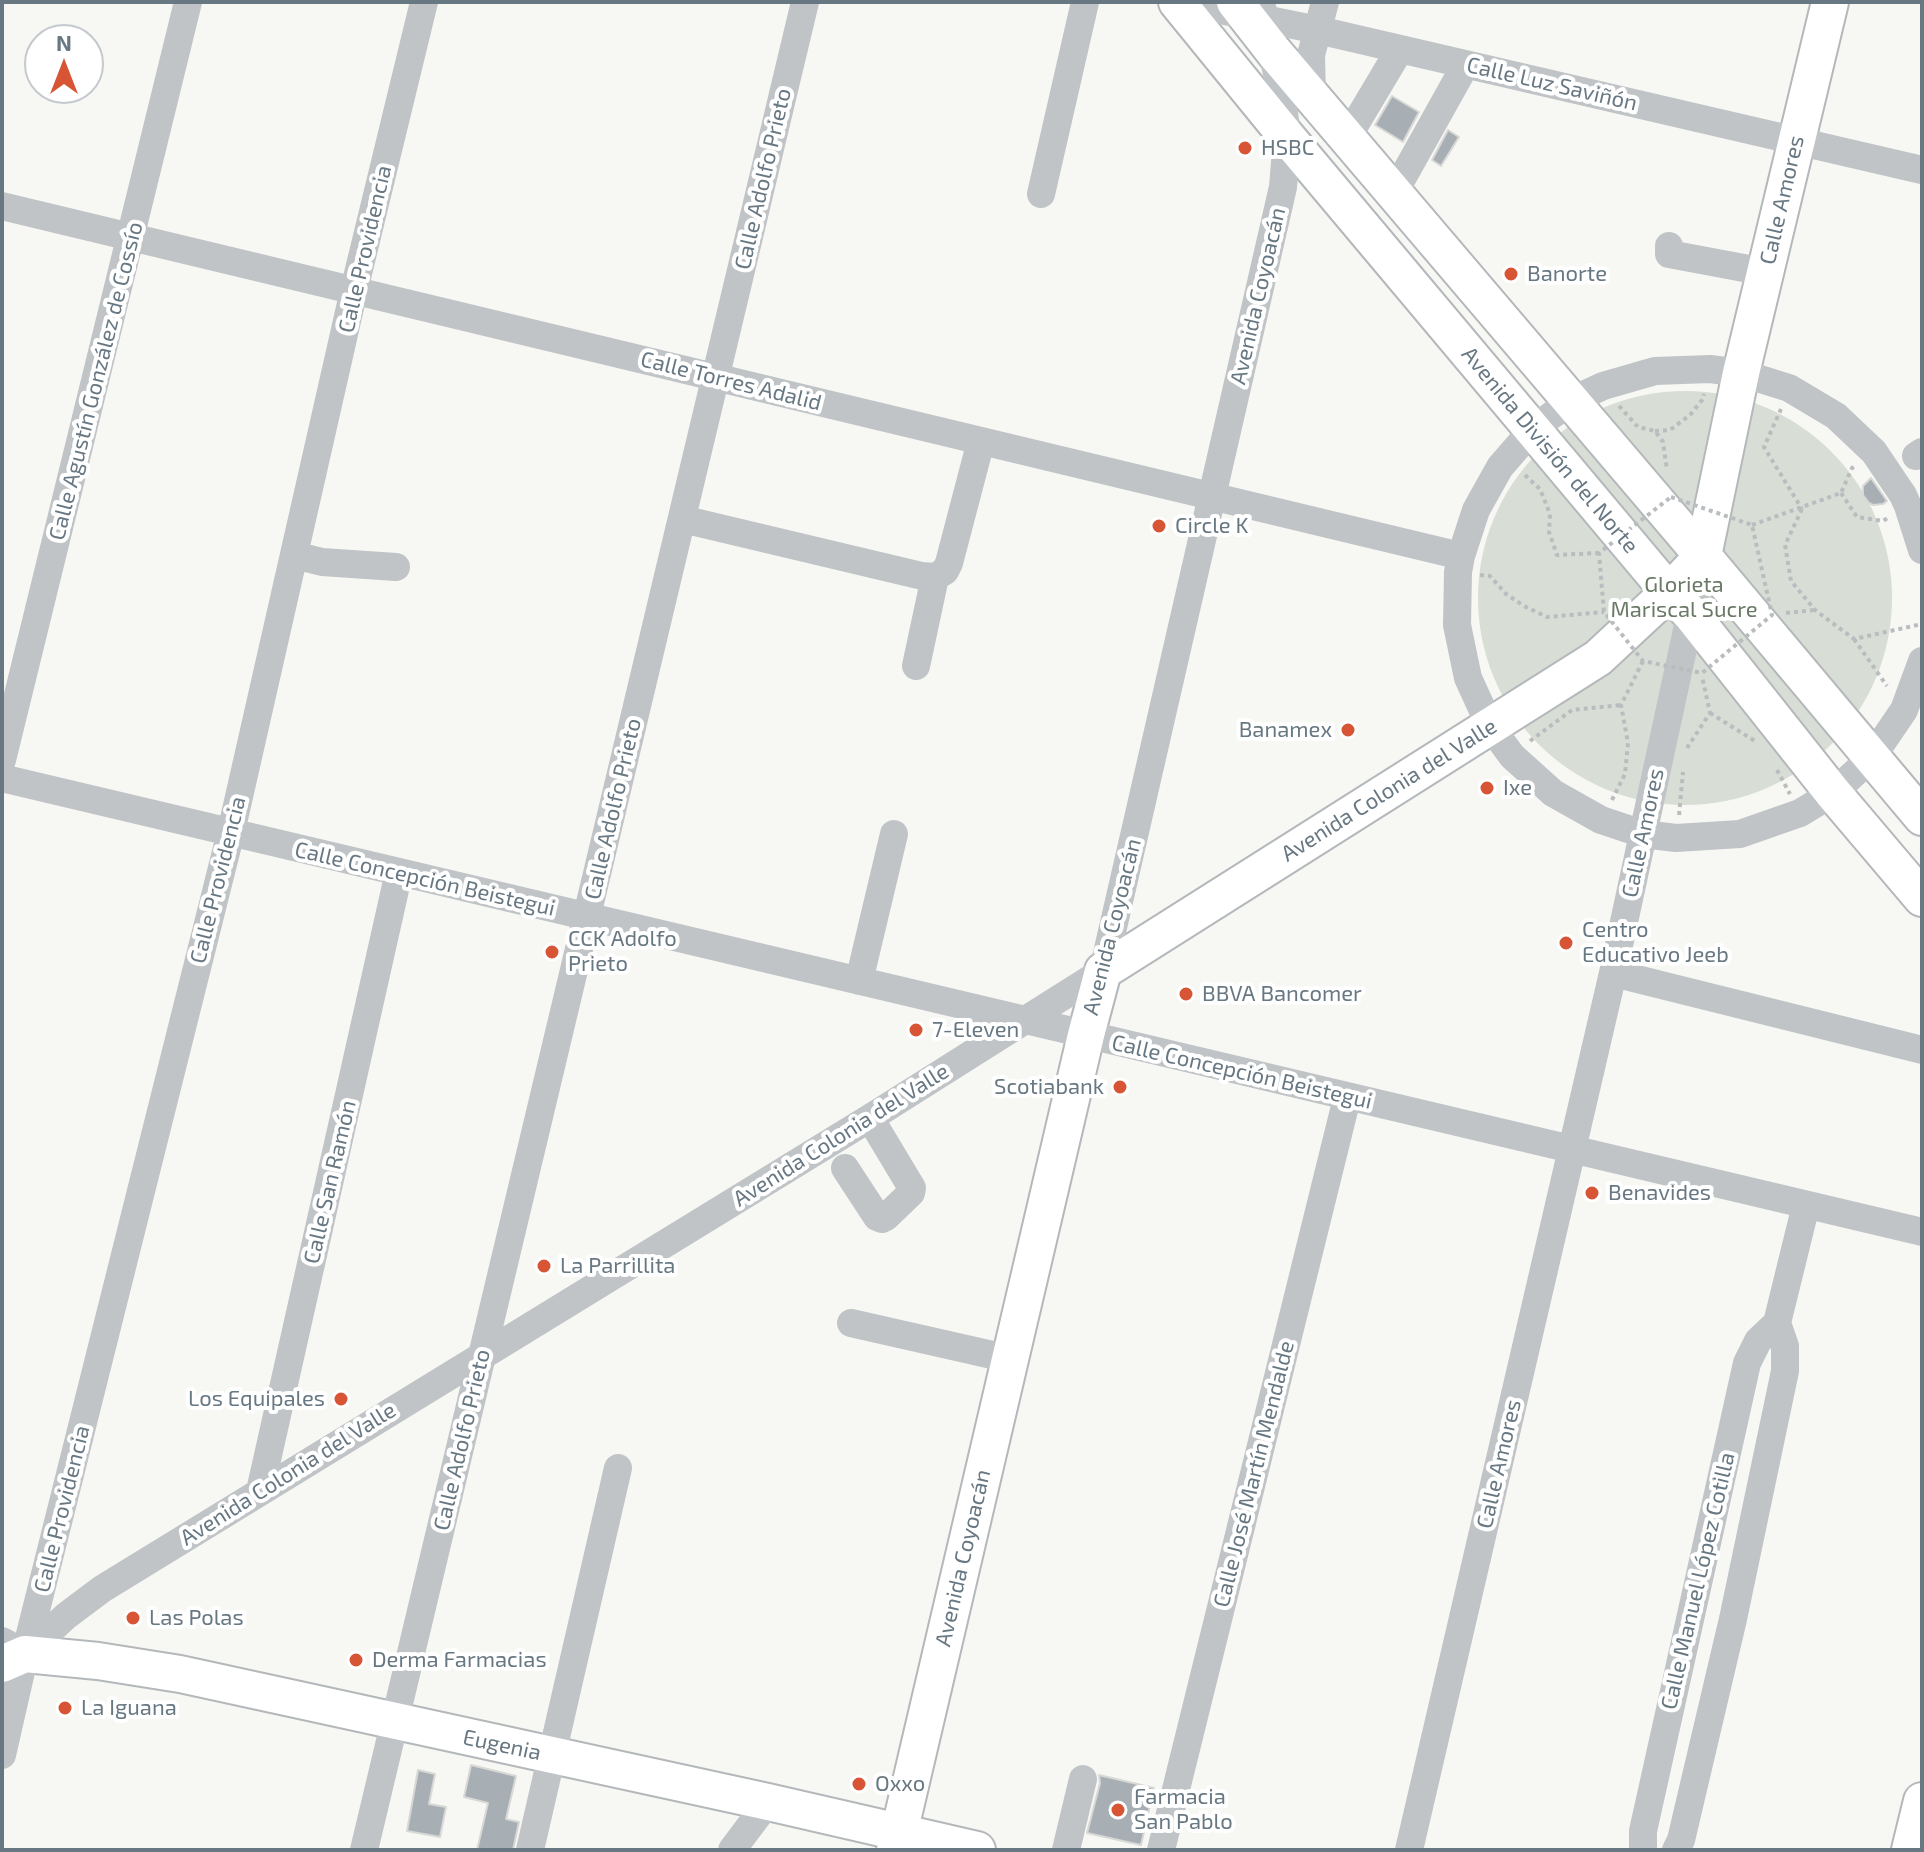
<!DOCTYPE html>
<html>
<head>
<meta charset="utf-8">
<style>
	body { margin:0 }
	#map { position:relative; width:1924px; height:1852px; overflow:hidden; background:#f7f7f4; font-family:"Exo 2",sans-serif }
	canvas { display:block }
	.frame { position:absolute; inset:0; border:4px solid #687883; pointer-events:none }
	.north { position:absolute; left:24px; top:24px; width:80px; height:80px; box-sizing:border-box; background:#fff; border:2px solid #c3c9cd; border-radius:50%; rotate:0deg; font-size:22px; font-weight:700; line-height:32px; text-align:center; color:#687883 }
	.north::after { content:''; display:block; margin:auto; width:28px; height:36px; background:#d75434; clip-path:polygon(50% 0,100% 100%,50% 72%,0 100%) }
</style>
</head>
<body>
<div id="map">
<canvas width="1924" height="1852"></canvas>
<div class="frame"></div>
<div class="north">N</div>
</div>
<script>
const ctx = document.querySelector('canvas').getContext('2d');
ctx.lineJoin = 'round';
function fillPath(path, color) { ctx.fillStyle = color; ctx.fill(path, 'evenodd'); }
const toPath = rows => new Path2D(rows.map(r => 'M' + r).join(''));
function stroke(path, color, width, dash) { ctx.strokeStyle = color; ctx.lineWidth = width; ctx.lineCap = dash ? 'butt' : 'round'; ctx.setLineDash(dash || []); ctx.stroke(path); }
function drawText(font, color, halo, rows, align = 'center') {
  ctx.font = font + ' "Exo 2",sans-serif'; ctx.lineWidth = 8; ctx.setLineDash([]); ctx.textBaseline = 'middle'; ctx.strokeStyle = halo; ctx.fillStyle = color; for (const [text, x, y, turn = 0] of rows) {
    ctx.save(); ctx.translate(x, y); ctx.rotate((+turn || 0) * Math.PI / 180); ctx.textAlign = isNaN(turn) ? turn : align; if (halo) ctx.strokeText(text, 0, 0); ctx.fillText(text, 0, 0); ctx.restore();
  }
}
fillPath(toPath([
	'1478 598a207 207 0 1 1 414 0a207 207 0 1 1-414 0Z'
]), '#d8ddd5');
const building = toPath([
	[1392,96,1419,112,1403,142,1375,125,1392,96],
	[1448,130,1459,137,1441,166,1432,160,1448,130],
	[1871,478,1887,501,1883,504,1873,505,1869,503,1863,495,1863,486,1871,478],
	[471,1765,516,1776,506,1819,519,1822,513,1850,477,1850,488,1803,464,1797,471,1765],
	[418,1770,435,1774,429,1804,446,1807,440,1837,407,1831,418,1770],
	[1099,1775,1154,1788,1141,1845,1087,1833,1100,1783,1099,1775]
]);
fillPath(building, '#a8afb4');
stroke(building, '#d8d8d6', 2);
const major = toPath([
	[1177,2,1287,137,1669,592,1691,614,1833,793,1922,898],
	[1235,2,1274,52,1703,556,1922,817],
	[2,1664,25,1654,98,1661,180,1674,768,1802,977,1850],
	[895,1850,1086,1035,1103,971,1598,658,1669,592,1703,556,1741,373,1830,2],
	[1910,1850,1922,1801]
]);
stroke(major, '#b4b8bb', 40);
stroke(toPath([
	[1619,406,1638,427,1655,431,1663,442,1667,470],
	[1781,409,1764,447,1802,509],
	[1655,431,1670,430,1690,415,1703,399,1704,394],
	[1525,475,1540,489,1550,514,1549,532,1557,555,1598,553],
	[1841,493,1857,517,1883,521,1889,517],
	[1802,509,1785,545,1791,581,1815,610,1854,639,1922,624],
	[1752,525,1841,493,1852,468,1855,466],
	[1480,575,1490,576,1506,594,1524,606,1547,617,1604,612],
	[1786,613,1815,610],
	[1854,639,1887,686],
	[1710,713,1755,741],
	[1530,741,1572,710,1621,705],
	[1687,748,1710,713,1702,676],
	[1777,770,1790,794],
	[1612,800,1625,774,1628,743,1621,705,1643,661],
	[1679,815,1683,772]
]), '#babdbf', 4, [4, 4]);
stroke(toPath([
	[1181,2,1318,30,1922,170],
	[1312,97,1311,55,1325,2],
	[1347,138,1400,49],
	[1394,193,1466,64],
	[1041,194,1085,2],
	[2,206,1461,556],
	[1669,246,1669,254,1765,272],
	[1916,456,1922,452],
	[682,519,922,576,935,577,945,571,949,563,981,441],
	[1922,550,1908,506,1903,495,1874,452,1836,416,1789,388,1741,373,1710,369,1655,371,1603,386,1571,401,1533,429,1500,467,1476,510,1461,556,1458,572,1457,625,1468,678,1490,726,1512,756,1553,793,1601,820,1643,834,1676,838,1740,834,1800,813,1833,793,1872,757,1904,710,1922,661],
	[294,555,322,562,396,567],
	[916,666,935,577],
	[2,760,188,2],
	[2,778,1922,1232],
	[1613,973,1922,1050],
	[859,981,894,834],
	[845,1168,877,1217,882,1219,886,1217,911,1193,912,1188,870,1118],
	[851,1323,1010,1359],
	[260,1491,399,872],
	[2,1641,25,1654,66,1616,102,1589,870,1118,1103,971,1283,187,1287,137,1282,96,1261,2],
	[2,1755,25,1654,231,832,354,290,424,2],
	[364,1850,805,2],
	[530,1850,618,1468],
	[732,1850,768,1802],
	[1066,1850,1083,1779],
	[1161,1850,1347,1098],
	[1409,1850,1613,973,1703,556],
	[1643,1850,1643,1831,1747,1363,1758,1341,1777,1323],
	[1676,1850,1681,1840,1733,1619,1785,1371,1785,1346,1777,1323,1806,1205]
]), '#c0c4c7', 28);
stroke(major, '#fff', 36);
stroke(toPath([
	[1671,497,1752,525,1772,615,1702,673,1643,661,1604,612,1599,553,1671,497]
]), '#babdbf', 4, [4, 4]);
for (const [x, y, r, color] of [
	[1245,148,8,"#d75434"],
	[1511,274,8,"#d75434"],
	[1159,526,8,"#d75434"],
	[1348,730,8,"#d75434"],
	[1487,788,8,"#d75434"],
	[1566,943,8,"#d75434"],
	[552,952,8,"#d75434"],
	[1186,994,8,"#d75434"],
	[916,1030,8,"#d75434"],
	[1120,1087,8,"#d75434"],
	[1592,1193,8,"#d75434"],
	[544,1266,8,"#d75434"],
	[341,1399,8,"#d75434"],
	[133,1618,8,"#d75434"],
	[356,1660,8,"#d75434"],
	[65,1708,8,"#d75434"],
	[859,1784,8,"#d75434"],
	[1118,1810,8,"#d75434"]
]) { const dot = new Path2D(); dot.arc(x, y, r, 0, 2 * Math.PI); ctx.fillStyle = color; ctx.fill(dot); stroke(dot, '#fff', 3); }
drawText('22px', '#687883', '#fff', [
	["Calle Luz Saviñón",1552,84,13],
	["Calle Adolfo Prieto",763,179,-77],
	["Calle Amores",1782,200,-77],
	["Calle Providencia",365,249,-77],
	["Avenida Coyoacán",1258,296,-77],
	["Calle Agustín González de Cossío",96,381,-76],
	["Calle Torres Adalid",731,381,14],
	["Avenida División del Norte",1550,450,50],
	["Avenida Colonia del Valle",1389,790,-32],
	["Calle Adolfo Prieto",613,809,-77],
	["Calle Amores",1643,833,-78],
	["Calle Concepción Beistegui",425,879,13],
	["Calle Providencia",218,880,-76],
	["Avenida Coyoacán",1112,927,-76],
	["Calle Concepción Beistegui",1242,1072,13],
	["Avenida Colonia del Valle",841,1135,-32],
	["Calle San Ramón",330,1182,-77],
	["Calle Adolfo Prieto",462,1440,-77],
	["Calle Amores",1499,1464,-77],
	["Avenida Colonia del Valle",288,1474,-32],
	["Calle José Martín Mendalde",1254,1474,-76],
	["Calle Providencia",62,1509,-76],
	["Avenida Coyoacán",963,1558,-77],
	["Calle Manuel López Cotilla",1698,1581,-77],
	["Eugenia",502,1745,12]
]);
drawText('22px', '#687883', '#fff', [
	["HSBC",1261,148],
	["Banorte",1527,274],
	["Circle K",1175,526],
	["Banamex",1332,730,"right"],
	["Ixe",1503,788],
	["Centro",1582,930],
	["Educativo Jeeb",1582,955],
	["CCK Adolfo",568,939],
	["Prieto",568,964],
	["BBVA Bancomer",1202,994],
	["7-Eleven",932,1030],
	["Scotiabank",1104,1087,"right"],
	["Benavides",1608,1193],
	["La Parrillita",560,1266],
	["Los Equipales",325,1399,"right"],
	["Las Polas",149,1618],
	["Derma Farmacias",372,1660],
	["La Iguana",81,1708],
	["Oxxo",875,1784],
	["Farmacia",1134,1797],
	["San Pablo",1134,1822]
], 'left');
drawText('22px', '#6b7a66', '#fff', [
	["Glorieta",1684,585],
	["Mariscal Sucre",1684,610]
]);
</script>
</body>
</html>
